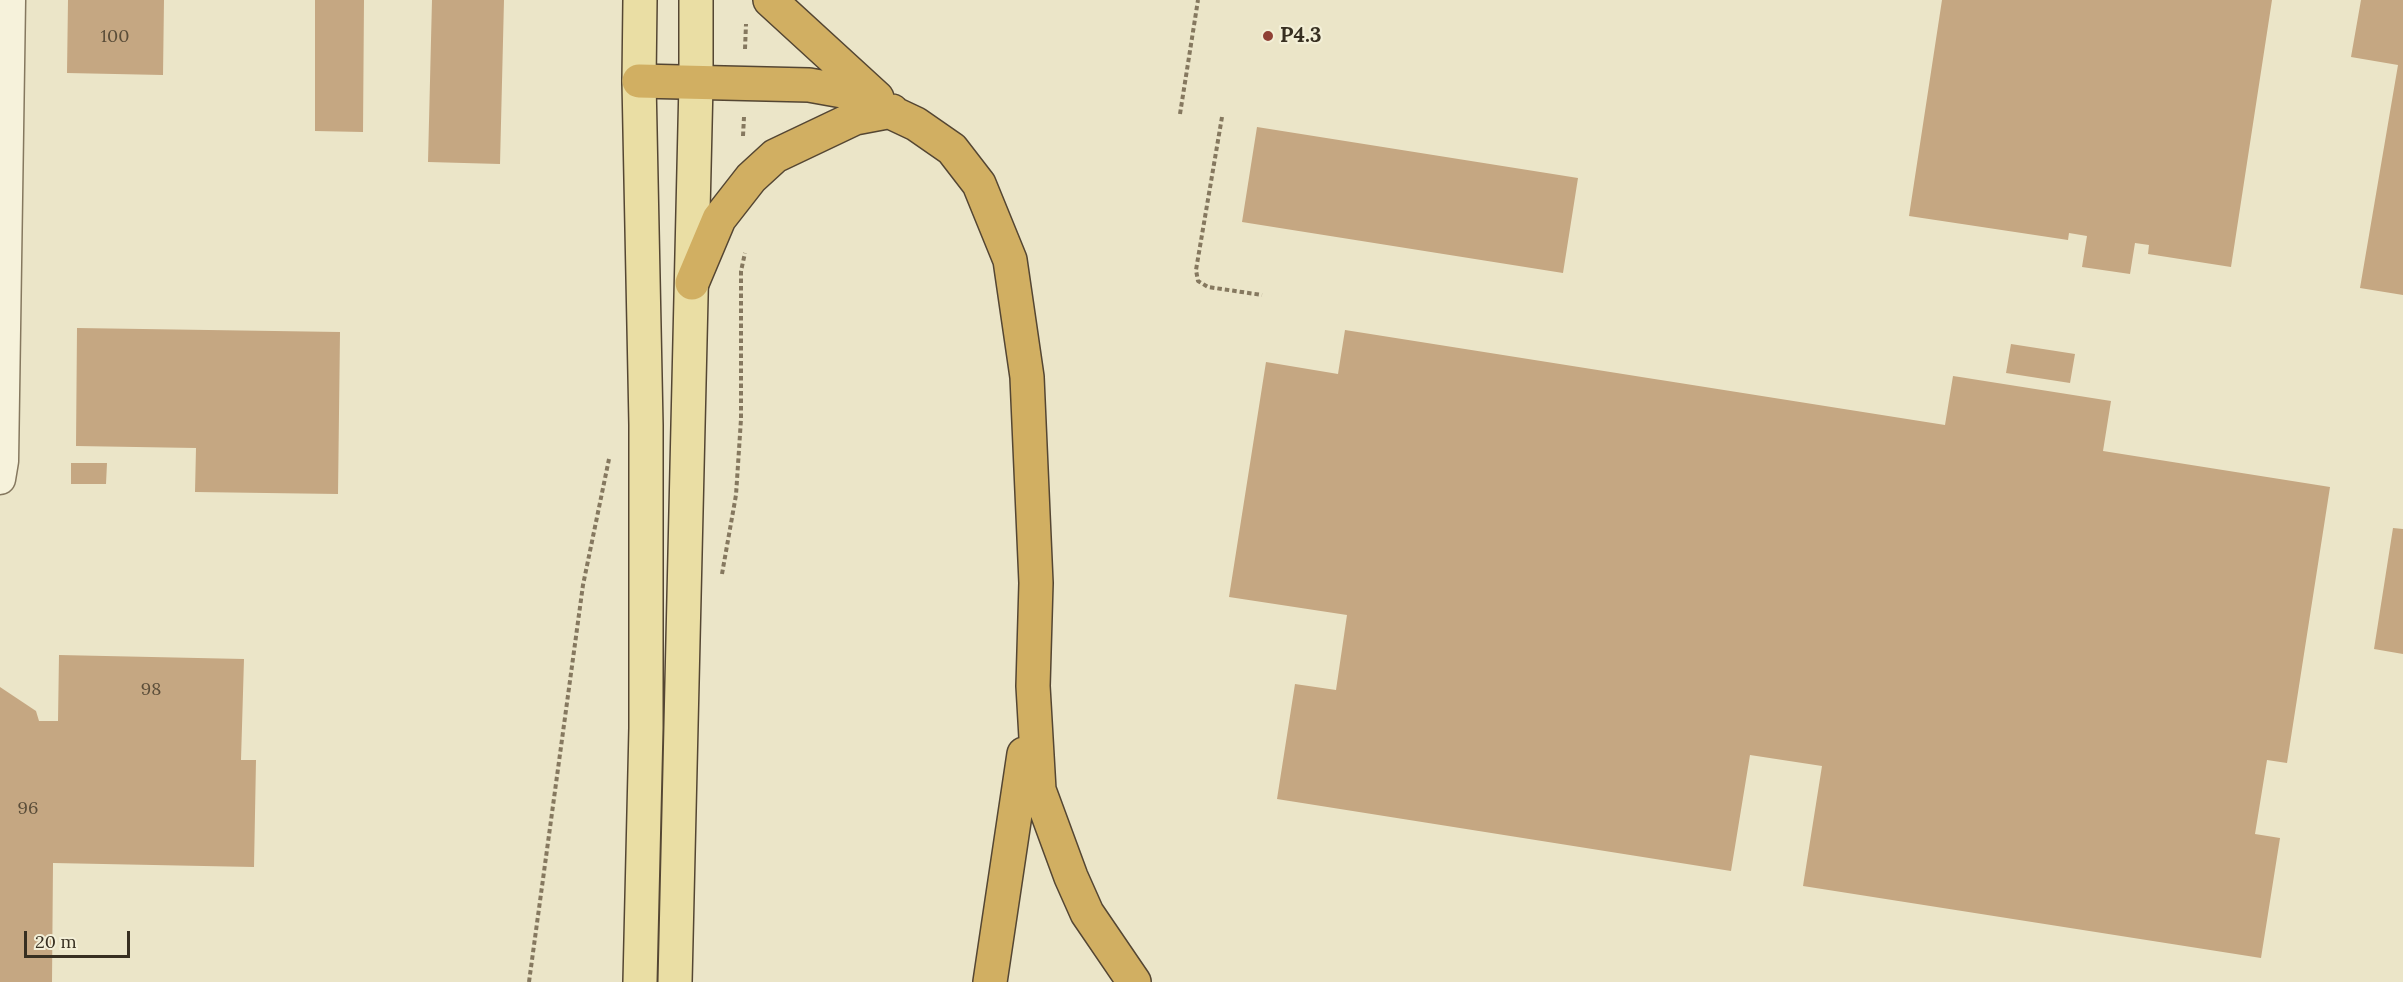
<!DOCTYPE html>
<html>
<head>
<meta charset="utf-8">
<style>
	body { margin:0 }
	#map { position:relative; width:2403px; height:982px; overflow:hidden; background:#ebe5c8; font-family:Lora,serif }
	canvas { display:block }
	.scale { position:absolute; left:24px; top:931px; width:106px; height:27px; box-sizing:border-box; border:3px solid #372f21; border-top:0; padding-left:8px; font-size:18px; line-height:21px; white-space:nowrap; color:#372f21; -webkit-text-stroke:4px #f3efd7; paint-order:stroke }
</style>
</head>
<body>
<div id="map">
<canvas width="2403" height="982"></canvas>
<div class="scale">20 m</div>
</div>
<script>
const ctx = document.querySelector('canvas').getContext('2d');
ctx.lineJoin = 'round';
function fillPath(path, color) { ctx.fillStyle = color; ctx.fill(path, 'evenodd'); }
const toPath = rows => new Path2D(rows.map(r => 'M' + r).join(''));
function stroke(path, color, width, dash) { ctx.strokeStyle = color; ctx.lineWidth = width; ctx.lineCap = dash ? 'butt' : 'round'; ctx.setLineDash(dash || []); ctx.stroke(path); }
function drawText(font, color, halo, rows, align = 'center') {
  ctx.font = font + ' Lora,serif'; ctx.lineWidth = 4.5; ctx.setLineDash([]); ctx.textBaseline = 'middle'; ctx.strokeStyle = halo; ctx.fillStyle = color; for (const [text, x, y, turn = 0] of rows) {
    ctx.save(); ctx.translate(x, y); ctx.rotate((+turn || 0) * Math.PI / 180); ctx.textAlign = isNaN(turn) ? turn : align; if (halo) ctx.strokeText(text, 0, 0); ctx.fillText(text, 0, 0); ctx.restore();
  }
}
fillPath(toPath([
	[68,0,164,0,163,75,67,73],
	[315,0,364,0,363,132,315,131],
	[432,0,504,0,500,164,428,162],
	[1942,0,2272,0,2231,267,2148,254,2149,245,2135,243,2130,274,2082,267,2087,236,2069,233,2068,240,1909,216],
	[2361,0,2403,0,2403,295,2360,288,2398,65,2351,57],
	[1257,127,1578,178,1563,273,1242,222],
	[77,328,340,332,338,494,195,492,196,448,76,446],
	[1345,330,1945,425,1953,376,2111,401,2103,451,2330,487,2287,763,2267,760,2255,834,2280,838,2261,958,1803,886,1822,766,1750,755,1731,871,1277,799,1295,684,1336,690,1347,615,1229,597,1266,362,1338,374],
	[2011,344,2075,354,2070,383,2006,373],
	[71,463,107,463,106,484,71,484],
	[2393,528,2403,529,2403,654,2374,649],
	[59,655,244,659,241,760,256,760,254,867,53,863,52,982,0,982,0,687,36,711,39,721,58,721]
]), '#c5a782');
const street = toPath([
	[0,479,3,461,10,0]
]);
const primary = toPath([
	[640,982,646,728,646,425,639,81,640,0],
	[675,982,696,83,696,0]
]);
const highway = toPath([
	[770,0,877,98],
	[639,81,809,85,848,92,916,124,952,149,979,184,1010,260,1027,377,1036,583,1033,686,1039,790,1071,877,1087,913,1134,982],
	[692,283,719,219,751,178,775,156,855,118,892,111],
	[990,982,1024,754]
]);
stroke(street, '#85785f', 33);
stroke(primary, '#544633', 36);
stroke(highway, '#544633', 36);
stroke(toPath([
	[745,49,746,24],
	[1180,114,1198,0],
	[1222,117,1196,270,1198,281,1208,287,1262,295],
	[743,136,744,117],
	[722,574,736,495,741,419,741,271,745,253],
	[529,982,583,585,609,459]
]), '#85785f', 4, [4.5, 3]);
stroke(street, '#f6f2db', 30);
stroke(primary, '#eadea4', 33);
stroke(highway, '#d1af62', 33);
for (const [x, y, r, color] of [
	[1268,36,6,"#8f4035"]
]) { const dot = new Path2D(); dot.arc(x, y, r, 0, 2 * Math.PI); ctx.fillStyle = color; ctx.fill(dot); stroke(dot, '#f3efd7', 2); }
drawText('18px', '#5a4d39', null, [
	["100",115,37],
	["98",151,690],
	["96",28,809]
]);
drawText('bold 21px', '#372f21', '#f3efd7', [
	["P4.3",1280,36]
], 'left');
</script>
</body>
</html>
